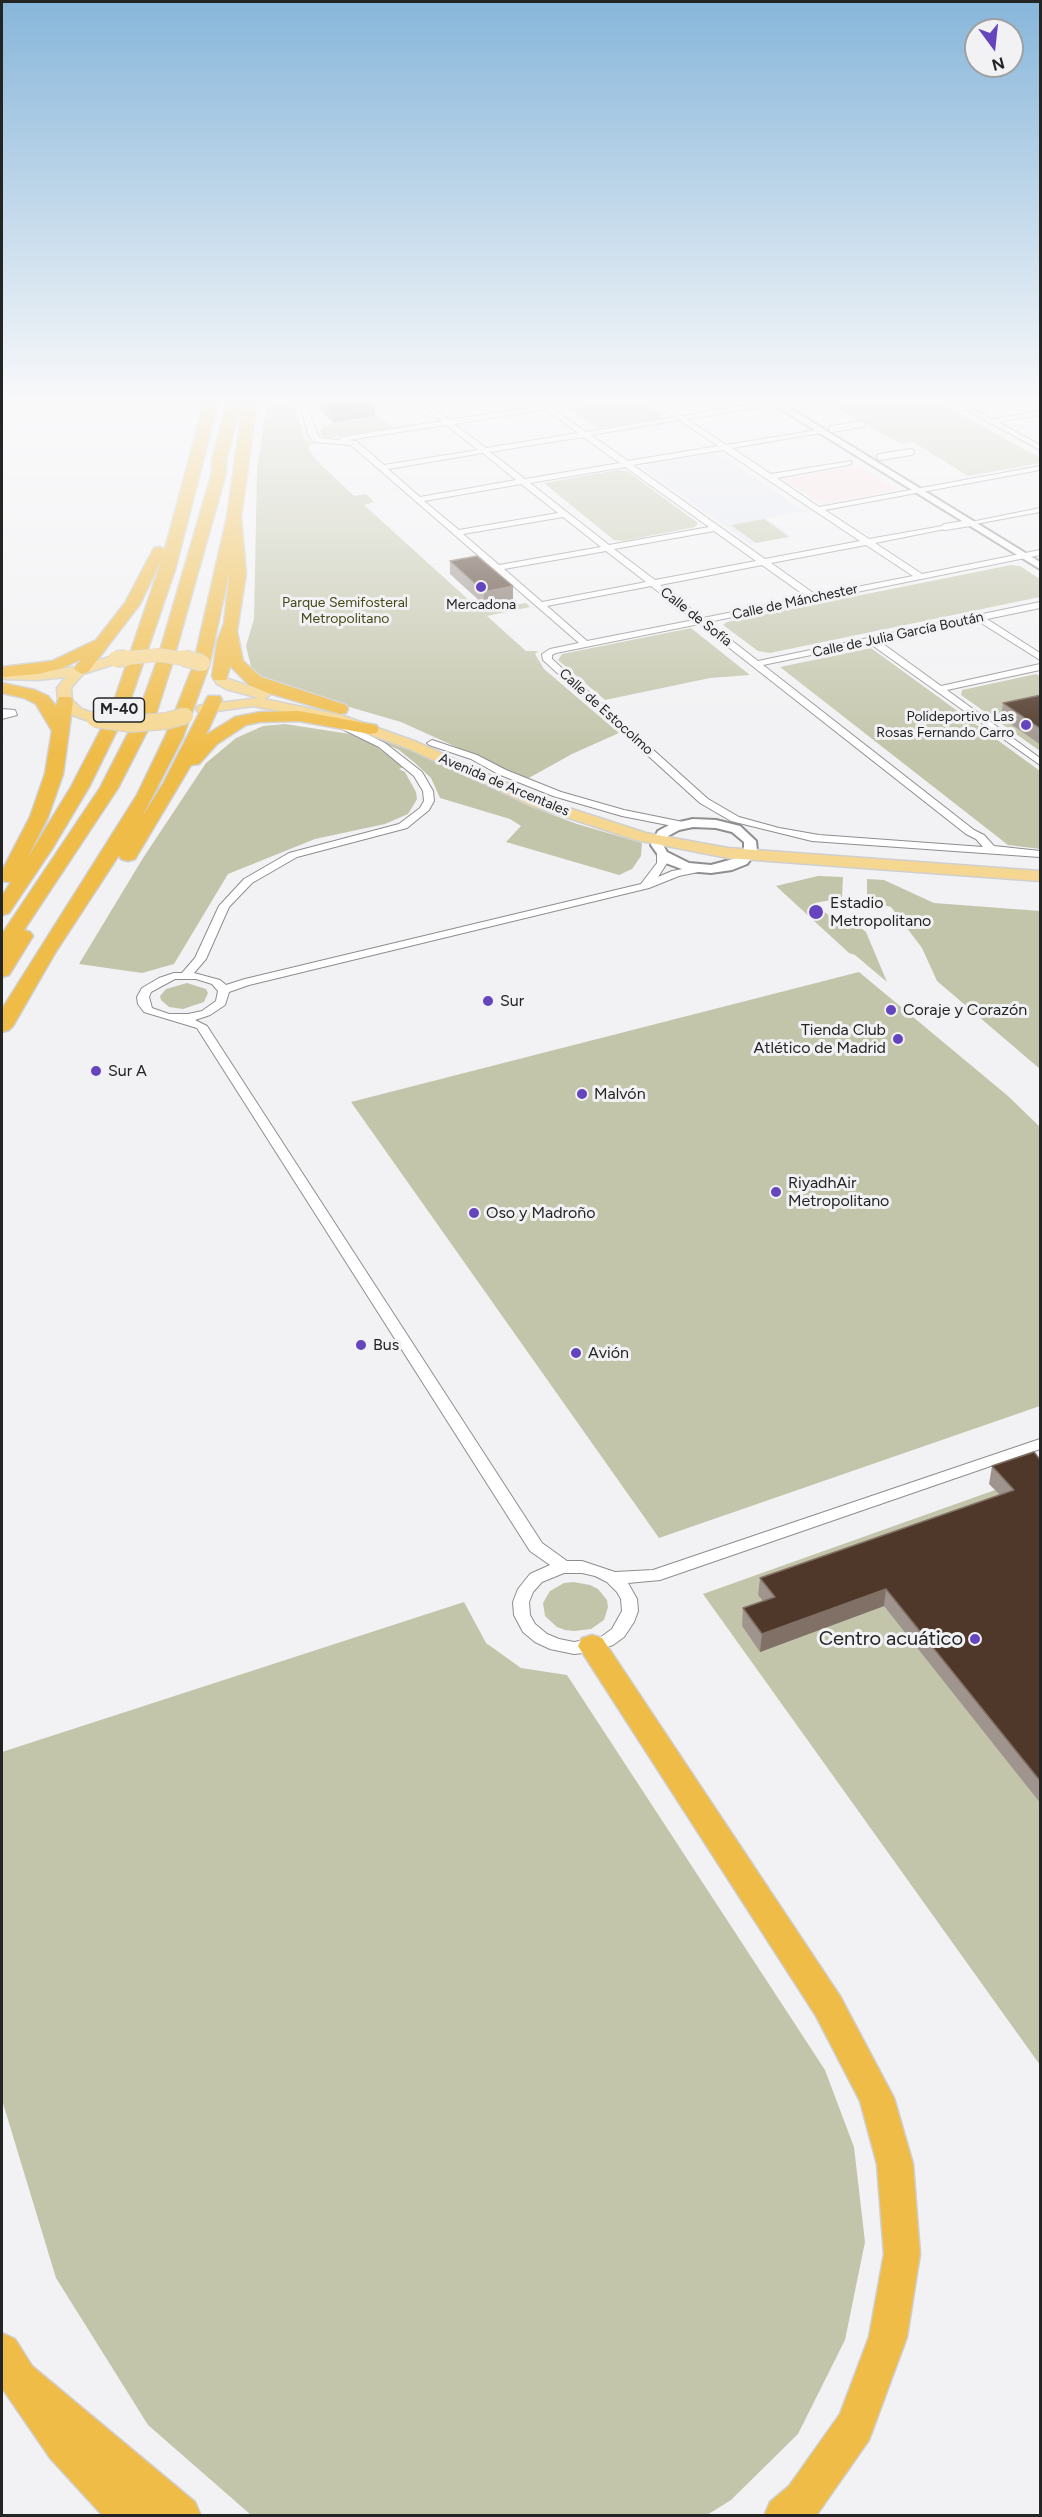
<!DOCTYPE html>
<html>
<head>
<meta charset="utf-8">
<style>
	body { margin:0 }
	#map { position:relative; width:1042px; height:2517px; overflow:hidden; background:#f2f2f4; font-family:Figtree,sans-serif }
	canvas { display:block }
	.frame { position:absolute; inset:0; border:3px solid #232424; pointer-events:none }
	.north { position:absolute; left:964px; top:18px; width:60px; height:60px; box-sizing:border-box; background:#f2f2f4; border:2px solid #9fa0a1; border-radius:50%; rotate:165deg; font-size:16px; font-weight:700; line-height:24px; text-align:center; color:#232424 }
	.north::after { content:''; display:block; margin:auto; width:21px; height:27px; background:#6445bd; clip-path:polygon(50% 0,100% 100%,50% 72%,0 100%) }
</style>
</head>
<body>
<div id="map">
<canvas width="1042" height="2517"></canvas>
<div class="frame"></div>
<div class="north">N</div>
</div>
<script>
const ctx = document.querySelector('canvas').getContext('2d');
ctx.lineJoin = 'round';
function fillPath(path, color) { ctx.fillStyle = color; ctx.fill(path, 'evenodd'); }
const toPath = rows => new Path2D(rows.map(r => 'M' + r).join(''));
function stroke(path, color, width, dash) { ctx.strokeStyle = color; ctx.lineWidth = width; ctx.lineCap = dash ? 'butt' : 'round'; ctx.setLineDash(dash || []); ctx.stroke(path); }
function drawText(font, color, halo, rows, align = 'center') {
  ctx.font = font + ' Figtree,sans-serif'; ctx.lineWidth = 6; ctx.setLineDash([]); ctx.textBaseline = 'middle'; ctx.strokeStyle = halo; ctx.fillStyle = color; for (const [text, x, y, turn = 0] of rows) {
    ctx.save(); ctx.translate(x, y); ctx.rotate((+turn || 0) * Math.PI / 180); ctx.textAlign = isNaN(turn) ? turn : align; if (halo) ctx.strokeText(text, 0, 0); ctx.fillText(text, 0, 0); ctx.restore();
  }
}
fillPath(toPath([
	[713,454,721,455,804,511,766,518,792,536,750,544,643,468,646,465]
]), '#e6e8f1');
fillPath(toPath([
	[854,466,862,467,895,488,893,491,827,503,818,502,786,481,789,478]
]), '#fce1e3');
fillPath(toPath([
	[267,403,294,403,305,440,313,443,308,448,316,460,354,496,366,494,374,502,364,505,481,611,526,603,530,607,487,616,526,651,538,651,535,654,544,669,619,733,572,754,527,779,401,722,267,683,252,671,246,646,254,619,257,470],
	[598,403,644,403,662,415,661,418,598,428,568,408],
	[828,403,941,403,1040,458,1040,463,968,476,913,442,901,444],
	[379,416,393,428,328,438,323,437,320,429,323,429,322,426],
	[618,470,627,471,698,523,695,527,623,541,614,540,544,483],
	[764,519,789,537,756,543,731,525],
	[1011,565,1020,566,1040,579,1040,597,770,653,758,651,723,625,727,622],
	[691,628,750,675,710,678,605,700,558,660,562,654],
	[871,648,1040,771,1040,849,1008,845,780,667],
	[1036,674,1040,676,1040,751,961,695,962,690],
	[285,724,350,734,370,742,404,767,399,769,405,772,416,792,417,799,413,806,408,814,385,824,315,839,228,874,174,964,142,973,79,964,143,858,206,763,236,738,263,726],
	[373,735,409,748,529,806,577,824,642,843,641,856,632,869,619,875,506,842,521,826,510,819,440,798,431,778,415,763,399,750,370,736],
	[818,876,843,877,842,898,815,903,837,923,851,920,866,932,887,982,855,955,849,953,776,886],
	[867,879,884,880,934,903,1040,911,1040,1069,937,981,922,948,891,907,867,900],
	[859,972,1008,1096,1040,1127,1040,1406,659,1538,351,1102],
	[187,983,206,989,208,993,204,1002,183,1009,169,1007,161,1000,160,996,166,989],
	[1040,1474,1040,2065,703,1594],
	[573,1582,590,1585,598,1589,607,1600,608,1607,604,1620,591,1629,574,1631,565,1630,557,1627,545,1616,543,1603,550,1591,564,1583],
	[464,1602,486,1643,521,1668,567,1675,825,2070,854,2147,865,2242,845,2340,798,2434,731,2500,707,2515,251,2515,148,2425,56,2278,2,2100,2,1752]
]), '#c3c5aa');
const pedestrian = toPath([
	[758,405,775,403],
	[832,429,862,424],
	[880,457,911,452],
	[945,527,970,523]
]);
const minor = toPath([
	[299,403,306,403,319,438,339,440,342,437,442,421,420,403,427,403,449,420,540,406,538,403,545,403,586,432,674,417,655,403,663,403,682,416,758,403,761,403,761,407,687,419,726,445,824,429,824,433,821,433,732,448,771,474,851,461,852,463,848,465,777,478,819,507,1040,466,1040,470,825,510,869,539,948,525,949,527,945,529,875,543,922,574,1040,550,1040,555,708,622,758,661,1040,602,1040,608,987,619,1040,653,1040,660,978,621,879,641,941,686,1040,664,1040,670,947,690,1040,758,1040,765,869,643,763,665,974,830,984,835,994,846,1040,851,1040,857,812,841,731,821,700,803,543,660,542,654,550,649,579,643,351,445,314,442,309,436,299,403],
	[545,409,578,433,486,448,454,424,545,409],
	[679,420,718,446,628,461,591,435,679,420],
	[446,425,478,450,384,465,356,441,348,440,446,425],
	[583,437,620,463,525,479,490,452,583,437],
	[723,450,860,541,765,559,633,465,723,450],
	[483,453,516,480,420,497,388,469,483,453],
	[625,467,709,527,609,545,530,483,625,467],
	[521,484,558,513,459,530,424,501,521,484],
	[563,517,601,547,499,565,463,534,563,517],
	[714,531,756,561,655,580,614,549,714,531],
	[866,545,913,576,816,595,771,563,866,545],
	[606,551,646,582,542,602,504,569,606,551],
	[762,565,807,597,703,618,660,585,762,565],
	[651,586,694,620,587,641,547,606,651,586],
	[699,624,966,834,976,839,983,847,819,835,779,828,739,817,708,799,552,659,552,655,556,653,699,624],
	[954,403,963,403,992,419,1040,411,1040,415,998,422,1040,445,1040,450,954,403],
	[1040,508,1040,512,970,525,966,523,1040,508],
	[2,709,15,710,17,715,2,719,2,709],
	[339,721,385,743,422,772,433,791,434,801,429,810,407,828,297,857,252,883,229,907,206,959,194,973,220,980,226,985,245,979,641,884,657,863,657,854,662,851,667,854,667,863,658,877,672,871,699,866,704,869,703,871,679,876,649,888,249,985,229,992,225,1005,210,1015,195,1020,207,1026,542,1543,567,1561,582,1561,615,1572,653,1570,1040,1439,1040,1449,660,1580,628,1583,637,1599,638,1611,634,1622,624,1637,613,1645,592,1652,574,1654,550,1649,535,1642,523,1632,514,1615,513,1602,518,1589,530,1574,550,1565,530,1551,197,1028,144,1012,138,1004,137,997,142,988,159,978,174,973,182,973,195,958,219,906,244,879,289,853,399,824,420,808,424,801,423,791,414,776,379,747,336,726,334,724,339,721],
	[175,979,196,979,212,984,218,991,216,1001,202,1011,188,1014,169,1014,152,1008,149,997,151,992,175,979],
	[564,1573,582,1573,595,1576,607,1582,617,1592,621,1599,622,1611,612,1629,601,1637,574,1642,559,1639,547,1634,535,1624,530,1615,529,1602,533,1592,542,1582,564,1573],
	[432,740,477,755,506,770,561,792,624,810,683,822,688,825,683,828,622,816,553,796,498,774,471,759,429,745,427,743,432,740]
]);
const tertiary = toPath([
	[771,403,781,403,1040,562,1040,569,771,403],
	[693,819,716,820,740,826,756,841,757,851,747,864,732,870,711,873,687,871,663,862,651,845,658,831,671,824,693,819],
	[693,827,716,828,732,832,744,842,744,850,737,858,711,865,689,863,667,852,663,845,668,836,679,830,693,827]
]);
const primary = toPath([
	[116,655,121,656,123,659,121,662,83,674,71,688,72,700,82,709,100,716,102,719,95,723,72,715,58,701,57,688,66,677,37,680,2,679,2,671,37,672,76,667,116,655],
	[222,677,268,692,270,695,264,699,341,715,417,742,547,801,646,833,728,848,1040,871,1040,881,728,858,636,840,535,807,407,748,331,721,253,706,203,713,198,712,196,709,198,706,203,705,259,698,226,689,217,684,215,681,222,677]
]);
const motorway = toPath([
	[204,403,218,403,175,570,127,710,89,787,52,849,9,913,2,915,2,896,11,882,2,881,2,871,30,817,45,774,52,731,36,704,24,698,2,693,2,683,35,690,48,696,56,706,59,697,71,697,73,701,63,774,48,817,27,859,71,787,111,710,162,559,140,604,88,672,82,674,74,669,81,659,63,668,38,674,2,677,2,667,52,661,96,640,125,603,154,548,159,547,165,549,204,403],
	[227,403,241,403,226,460,226,473,173,661,156,714,118,788,24,930,30,932,33,936,9,975,2,977,2,934,100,788,138,714,157,661,212,473,212,460,227,403],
	[243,403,257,403,241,517,246,574,237,631,243,661,261,677,346,705,348,709,346,713,340,714,268,693,249,685,230,666,226,680,214,680,212,676,217,642,224,623,230,569,209,666,183,737,142,817,163,784,208,696,220,696,222,700,206,735,235,717,260,712,299,711,370,724,376,725,379,729,376,733,370,734,299,721,260,722,246,725,217,744,199,764,191,765,135,859,128,861,121,859,119,855,55,953,13,1026,9,1030,2,1032,2,1009,137,795,165,737,193,666,227,517,243,403],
	[592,1635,602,1638,840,1996,894,2098,913,2164,920,2254,907,2337,869,2440,816,2516,764,2516,770,2502,789,2486,840,2414,869,2337,884,2254,877,2164,860,2101,816,2016,578,1646,582,1638,592,1635],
	[2,2333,15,2339,32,2366,195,2502,201,2516,103,2516,50,2458,2,2388,2,2333]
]);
stroke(pedestrian, '#8e8e90', 8);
stroke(minor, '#8e8e90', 2);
stroke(tertiary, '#8e8e90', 4);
stroke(primary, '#cfcfcf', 3);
stroke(motorway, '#cfcfcf', 3);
stroke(pedestrian, '#fff', 6);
fillPath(minor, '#fff');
fillPath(tertiary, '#fff');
fillPath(primary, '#f6d791');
fillPath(motorway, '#f0bc48');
const primaryBridgeFar1 = toPath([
	[116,659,159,655,190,660]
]);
const primaryBridge = toPath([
	[184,658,202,663],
	[116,659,126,658],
	[95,719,131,724,166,721,185,716]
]);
stroke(primaryBridgeFar1, '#cfcfcf', 14, []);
stroke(primaryBridge, '#cfcfcf', 18, []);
stroke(primaryBridgeFar1, '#f6d791', 13);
stroke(primaryBridge, '#f6d791', 16);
fillPath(toPath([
	[319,403,369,403,375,407,375,416,333,423,319,409],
	[450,561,513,600,484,605,450,574],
	[1041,695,1041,745,1001,717,1003,703],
	[1041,1461,1041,1804,884,1606,760,1652,742,1626,743,1608,763,1601,758,1595,760,1578,1000,1495,989,1484,992,1466]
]), '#a0958e');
fillPath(toPath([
	[375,407,375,416,333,423,333,414],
	[513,586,513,600,484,605,484,592],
	[886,1589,884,1606,760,1652,762,1634]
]), '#807066');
const building = toPath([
	[321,403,369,403,375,407,333,414,321,403],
	[477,556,513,586,484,592,450,561,477,556],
	[1041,695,1041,729,1003,703,1041,695],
	[1034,1452,1041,1461,1041,1782,886,1589,762,1634,743,1608,775,1597,760,1578,1014,1490,992,1466,1034,1452]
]);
fillPath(building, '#4f3829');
stroke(building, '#807066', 1.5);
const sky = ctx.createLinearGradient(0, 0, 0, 755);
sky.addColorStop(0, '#87b6da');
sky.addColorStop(0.53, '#f9f9fa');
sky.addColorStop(1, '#f9f9fa00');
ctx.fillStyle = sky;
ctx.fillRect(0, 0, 1042, 755);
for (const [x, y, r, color] of [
	[481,587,6,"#6445bd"],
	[1026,725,6,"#6445bd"],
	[816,912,8,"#6445bd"],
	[488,1001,6,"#6445bd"],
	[891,1010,6,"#6445bd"],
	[898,1039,6,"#6445bd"],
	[96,1071,6,"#6445bd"],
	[582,1094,6,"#6445bd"],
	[776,1192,6,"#6445bd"],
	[474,1213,6,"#6445bd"],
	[361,1345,6,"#6445bd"],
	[576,1353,6,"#6445bd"],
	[975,1639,6,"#6445bd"]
]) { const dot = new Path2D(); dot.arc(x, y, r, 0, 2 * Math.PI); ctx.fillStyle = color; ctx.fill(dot); stroke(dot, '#f2f2f4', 2); }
drawText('14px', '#232424', '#f2f2f4', [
	["Calle de Mánchester",795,602,-12],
	["Calle de Sofía",696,617,38],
	["Calle de Julia García Boután",898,635,-12],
	["Calle de Estocolmo",606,712,42],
	["Avenida de Arcentales",504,785,23]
]);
drawText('14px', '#454814', '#f2f2f4', [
	["Parque Semifosteral",345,603],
	["Metropolitano",345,619]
]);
drawText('14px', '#232424', '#f2f2f4', [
	["Mercadona",481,605],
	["Polideportivo Las",1014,717,"right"],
	["Rosas Fernando Carro",1014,733,"right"]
]);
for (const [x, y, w] of [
	[119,710,51]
]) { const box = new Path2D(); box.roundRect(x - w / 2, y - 12, w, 24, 4.5); ctx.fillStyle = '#f2f2f4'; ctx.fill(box); stroke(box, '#232424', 1.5); }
drawText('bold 15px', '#232424', null, [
	["M-40",119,710]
]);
drawText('16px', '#232424', '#f2f2f4', [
	["Estadio",830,903],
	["Metropolitano",830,921],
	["Sur",500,1001],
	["Coraje y Corazón",903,1010],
	["Tienda Club",886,1030,"right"],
	["Atlético de Madrid",886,1048,"right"],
	["Sur A",108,1071],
	["Malvón",594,1094],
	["RiyadhAir",788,1183],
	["Metropolitano",788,1201],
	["Oso y Madroño",486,1213],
	["Bus",373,1345],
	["Avión",588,1353]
], 'left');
drawText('20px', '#232424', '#f2f2f4', [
	["Centro acuático",963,1639]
], 'right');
</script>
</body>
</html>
